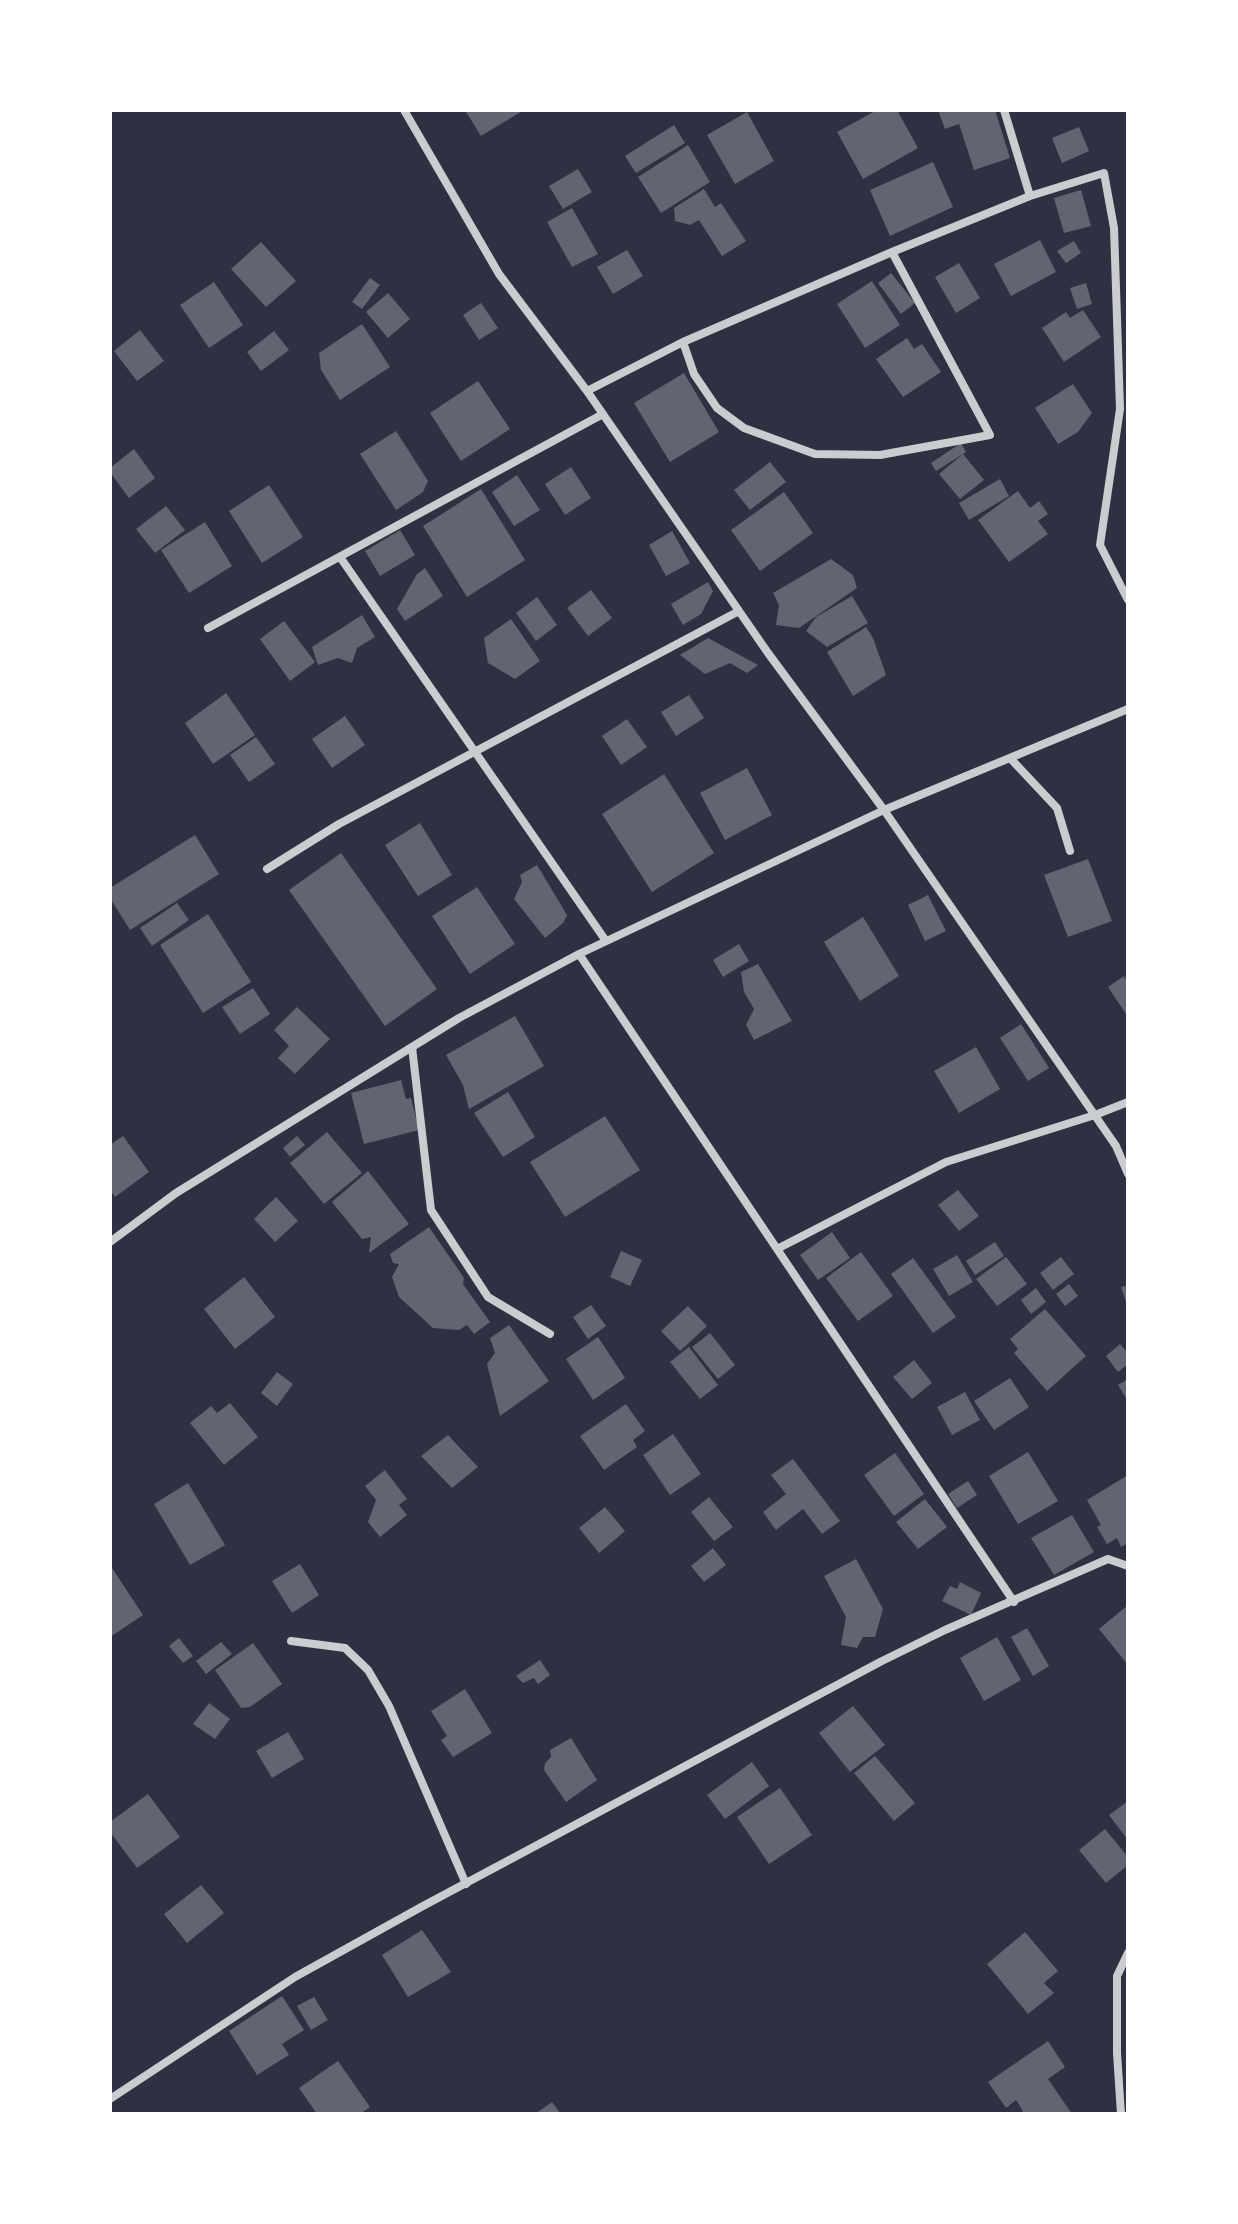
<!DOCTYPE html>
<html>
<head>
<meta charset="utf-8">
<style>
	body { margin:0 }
	#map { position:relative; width:1238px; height:2224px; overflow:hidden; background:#2d3142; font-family:Lato,sans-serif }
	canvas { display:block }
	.frame { position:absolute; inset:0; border:112px solid #fff; pointer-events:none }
</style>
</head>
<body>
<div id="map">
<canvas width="1238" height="2224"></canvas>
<div class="frame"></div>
</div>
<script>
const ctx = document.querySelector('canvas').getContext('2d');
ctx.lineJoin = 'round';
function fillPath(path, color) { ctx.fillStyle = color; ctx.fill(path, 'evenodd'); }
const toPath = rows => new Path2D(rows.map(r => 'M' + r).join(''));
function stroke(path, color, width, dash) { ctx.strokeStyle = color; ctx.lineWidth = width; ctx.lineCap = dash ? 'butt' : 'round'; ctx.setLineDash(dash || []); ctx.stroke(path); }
fillPath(toPath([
	[465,110,524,110,481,136],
	[877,110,897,110,918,148,863,179,837,132],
	[938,110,995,110,1010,158,974,170,959,124,945,129],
	[747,112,774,161,735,184,707,135],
	[674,125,685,143,636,173,625,156],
	[1079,127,1089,151,1062,163,1052,138],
	[688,145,710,182,661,213,638,177],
	[933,162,953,207,890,236,870,190],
	[578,169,592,192,563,209,549,186],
	[704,189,715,207,721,203,746,241,722,256,699,220,690,225,675,221,674,208],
	[1081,190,1091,226,1064,233,1054,198],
	[572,208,598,254,572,267,547,222],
	[1040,240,1056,272,1011,296,994,264],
	[1074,241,1081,253,1066,263,1057,251],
	[261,242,296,281,266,307,231,269],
	[627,250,643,276,613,294,597,267],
	[959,263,980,298,956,313,935,277],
	[891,273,915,303,901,314,878,283],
	[370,278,380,285,362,309,352,302],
	[872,281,900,325,865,348,837,304],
	[214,282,243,325,209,348,180,305],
	[1086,283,1092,304,1077,309,1070,288],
	[388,293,410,319,388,338,366,312],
	[481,303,498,328,479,340,463,315],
	[1083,310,1101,337,1064,362,1042,328,1066,312,1070,318],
	[362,324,390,367,340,400,321,370,319,353],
	[140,330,164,361,137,381,114,351],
	[274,331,289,350,261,371,247,352],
	[907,338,914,349,922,344,941,372,903,397,876,359],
	[684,373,719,432,670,462,634,403],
	[478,381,510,429,461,461,430,413],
	[1073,384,1092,413,1078,432,1058,444,1035,408],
	[396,431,428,481,423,492,396,510,360,454],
	[961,443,966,452,936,471,931,463],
	[134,449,155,478,129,498,110,472,110,468],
	[963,454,984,480,960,499,939,474],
	[770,462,786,482,750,510,734,490],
	[571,467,591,498,565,515,545,484],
	[517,475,540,510,514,526,492,492],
	[1000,479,1009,496,969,520,959,503],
	[269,485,303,537,262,563,229,511],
	[481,489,525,560,467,597,423,526],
	[1018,491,1030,508,1039,501,1048,514,1038,521,1048,534,1009,562,978,520],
	[784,492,813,533,760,571,731,530],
	[166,506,185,530,155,553,136,529],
	[205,522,232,566,189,593,161,550],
	[400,530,415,555,380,576,365,551],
	[672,531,690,563,666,576,649,545],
	[831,559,853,575,857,588,799,628,776,625,779,605,773,593],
	[425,568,443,596,405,621,397,609,417,574],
	[708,582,713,591,701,614,683,625,671,604],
	[591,590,612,618,588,636,567,608],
	[852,596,868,623,827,647,806,631,816,617],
	[537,597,557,625,536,641,516,613],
	[362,615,375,637,357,648,352,663,338,658,318,665,312,647],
	[511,619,540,661,515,679,488,663,484,638],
	[284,621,315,662,290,681,260,639],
	[866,627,873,638,886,675,853,696,827,652],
	[708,638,758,665,747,673,730,663,705,674,680,655],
	[226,693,255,735,213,764,185,723],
	[689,695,704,718,676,736,661,712],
	[345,716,365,745,332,768,312,739],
	[627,719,647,747,621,765,602,736],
	[256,737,275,764,249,782,230,755],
	[747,768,772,815,725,840,700,793],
	[664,774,714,853,652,892,602,814],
	[420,823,452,875,418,896,385,845],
	[195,835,219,874,130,930,110,898,110,888],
	[341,853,437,989,385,1026,289,890],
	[1088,859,1112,921,1068,937,1044,875],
	[537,865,567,915,563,923,545,938,514,899,522,882,520,875],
	[477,887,515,944,470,974,432,916],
	[928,895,946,931,925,941,908,905],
	[177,903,189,920,152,946,140,928],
	[208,914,251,982,203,1013,160,945],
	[863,917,899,976,860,1001,824,942],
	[739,944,749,961,723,977,713,960],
	[758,964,792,1021,754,1040,746,1025,754,1009,744,992,741,972],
	[1124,976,1128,983,1128,1017,1108,987],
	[253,988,270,1014,240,1034,222,1007],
	[297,1007,330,1039,295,1074,278,1058,289,1046,274,1030],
	[515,1016,544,1066,469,1109,463,1085,446,1055],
	[1021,1024,1049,1068,1028,1081,1000,1038],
	[976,1047,1000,1089,959,1113,934,1071],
	[401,1080,406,1099,411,1098,419,1130,364,1144,351,1093],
	[508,1092,535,1137,503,1157,474,1113],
	[605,1116,640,1170,565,1217,530,1162],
	[327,1132,362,1173,324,1204,290,1163],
	[123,1136,149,1172,115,1197,110,1190,110,1145],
	[297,1136,305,1145,290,1157,283,1148],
	[368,1171,409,1224,369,1253,371,1237,362,1239,332,1202],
	[958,1190,979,1216,959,1231,938,1205],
	[276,1197,298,1221,275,1242,254,1219],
	[429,1227,464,1278,463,1284,490,1322,474,1334,467,1325,459,1330,433,1328,399,1297,392,1277,399,1264,393,1263,390,1254],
	[832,1232,850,1258,818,1280,800,1255],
	[995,1242,1004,1256,975,1275,966,1261],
	[621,1251,642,1260,630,1286,610,1277],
	[861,1252,893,1296,858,1321,826,1278],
	[957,1255,973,1282,949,1296,933,1269],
	[1006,1257,1027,1284,997,1306,976,1279],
	[1061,1257,1074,1274,1053,1290,1040,1273],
	[913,1258,956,1317,933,1333,891,1274],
	[244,1277,275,1317,235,1349,204,1309],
	[1069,1284,1078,1296,1065,1306,1056,1294],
	[1128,1285,1128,1305,1127,1305,1121,1287],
	[1036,1288,1046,1302,1031,1314,1021,1300],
	[591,1305,606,1326,588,1339,573,1317],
	[688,1306,707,1326,680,1351,661,1331],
	[1045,1309,1086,1356,1047,1391,1014,1353,1018,1349,1010,1339],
	[509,1325,549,1381,500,1416,487,1364,495,1353,490,1338],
	[710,1333,735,1365,718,1379,692,1347],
	[598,1337,625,1378,593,1400,566,1359],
	[1120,1344,1128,1353,1128,1364,1118,1372,1106,1356],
	[689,1347,718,1385,700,1399,670,1362],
	[914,1360,932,1383,912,1399,893,1377],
	[277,1372,293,1384,277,1406,261,1393],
	[1010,1378,1029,1407,994,1430,974,1401],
	[1128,1379,1128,1401,1118,1385],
	[965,1392,980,1420,952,1435,937,1407],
	[230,1403,258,1437,224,1465,190,1423,211,1406,217,1413],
	[626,1404,645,1431,633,1440,637,1447,604,1470,580,1436],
	[673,1434,701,1474,670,1495,643,1455],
	[448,1435,478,1467,452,1488,421,1456],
	[1028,1452,1058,1501,1018,1524,989,1476],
	[895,1453,924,1494,894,1516,864,1475],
	[793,1459,840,1521,822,1534,803,1509,776,1530,763,1512,786,1494,771,1475],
	[385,1470,407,1499,399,1505,407,1515,380,1537,368,1522,376,1500,365,1486],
	[1128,1475,1128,1543,1121,1547,1117,1538,1107,1544,1097,1527,1101,1525,1087,1500],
	[968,1481,977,1495,957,1508,948,1494],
	[188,1483,225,1545,190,1565,154,1504],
	[709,1497,733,1527,714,1541,691,1512],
	[925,1499,947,1527,918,1549,896,1522],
	[605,1507,625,1531,599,1553,579,1528],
	[1072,1515,1094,1552,1054,1575,1031,1538],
	[713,1548,726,1565,704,1582,691,1566],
	[856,1559,883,1609,875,1637,863,1637,857,1648,841,1645,846,1617,824,1576],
	[300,1564,319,1595,292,1613,272,1581],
	[110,1565,143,1615,110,1637],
	[960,1582,981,1593,971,1615,942,1601,950,1586,957,1589],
	[1128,1605,1128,1665,1099,1629],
	[1027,1628,1049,1666,1033,1676,1011,1637],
	[997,1637,1021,1680,984,1701,960,1658],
	[179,1638,193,1656,183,1663,169,1646],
	[221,1642,232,1654,206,1674,196,1661],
	[253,1643,282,1684,250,1707,241,1708,215,1670],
	[540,1660,550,1675,538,1684,534,1678,523,1683,516,1676],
	[465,1689,492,1733,453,1757,441,1740,447,1736,431,1711],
	[209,1703,230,1719,215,1739,193,1724],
	[853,1706,885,1745,850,1772,819,1733],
	[288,1732,304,1759,272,1778,256,1751],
	[571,1738,597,1780,566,1802,544,1770,545,1763,551,1757,550,1750],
	[875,1756,915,1803,894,1821,854,1773],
	[752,1762,769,1786,725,1819,707,1795],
	[780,1788,812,1835,769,1864,737,1817],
	[148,1794,180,1837,137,1868,110,1832,110,1822],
	[1128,1801,1128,1840,1109,1815],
	[1105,1829,1128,1857,1128,1865,1106,1883,1079,1850],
	[201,1885,224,1913,187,1943,164,1914],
	[422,1930,451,1972,408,1997,382,1955],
	[1025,1932,1058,1971,1044,1983,1054,1993,1028,2014,987,1964],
	[282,1996,304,2030,282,2044,289,2055,257,2075,229,2031],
	[314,1997,328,2020,311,2030,297,2006],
	[1048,2041,1065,2067,1048,2079,1072,2114,1019,2114,1023,2111,1016,2100,1006,2108,988,2082],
	[338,2061,370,2107,360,2114,317,2114,299,2088],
	[552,2102,561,2114,535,2114]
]), '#626471');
stroke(toPath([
	[404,110,499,274,587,391,768,653,884,810,1116,1146,1128,1174],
	[1004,110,1030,196],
	[683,342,694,374,717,408,744,428,815,454,880,455,990,435,892,252],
	[587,391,683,342,892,252,1030,196,1104,173,1114,228,1120,409,1100,545,1128,600],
	[340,557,606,941],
	[208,628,603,414],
	[1010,758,1057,808,1070,851],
	[267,869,339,824,739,611],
	[579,954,1014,1602],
	[412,1047,431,1210,488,1297,550,1334],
	[110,1242,176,1193,412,1047,459,1018,579,954,884,810,1128,709],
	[777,1249,946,1162,1095,1115,1128,1102],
	[291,1641,345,1648,368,1670,389,1706,466,1884],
	[110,2099,295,1977,423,1906,880,1662,945,1630,1108,1559,1128,1566],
	[1121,2114,1117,2053,1117,1976,1128,1953]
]), '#caccd0', 8);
</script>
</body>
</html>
